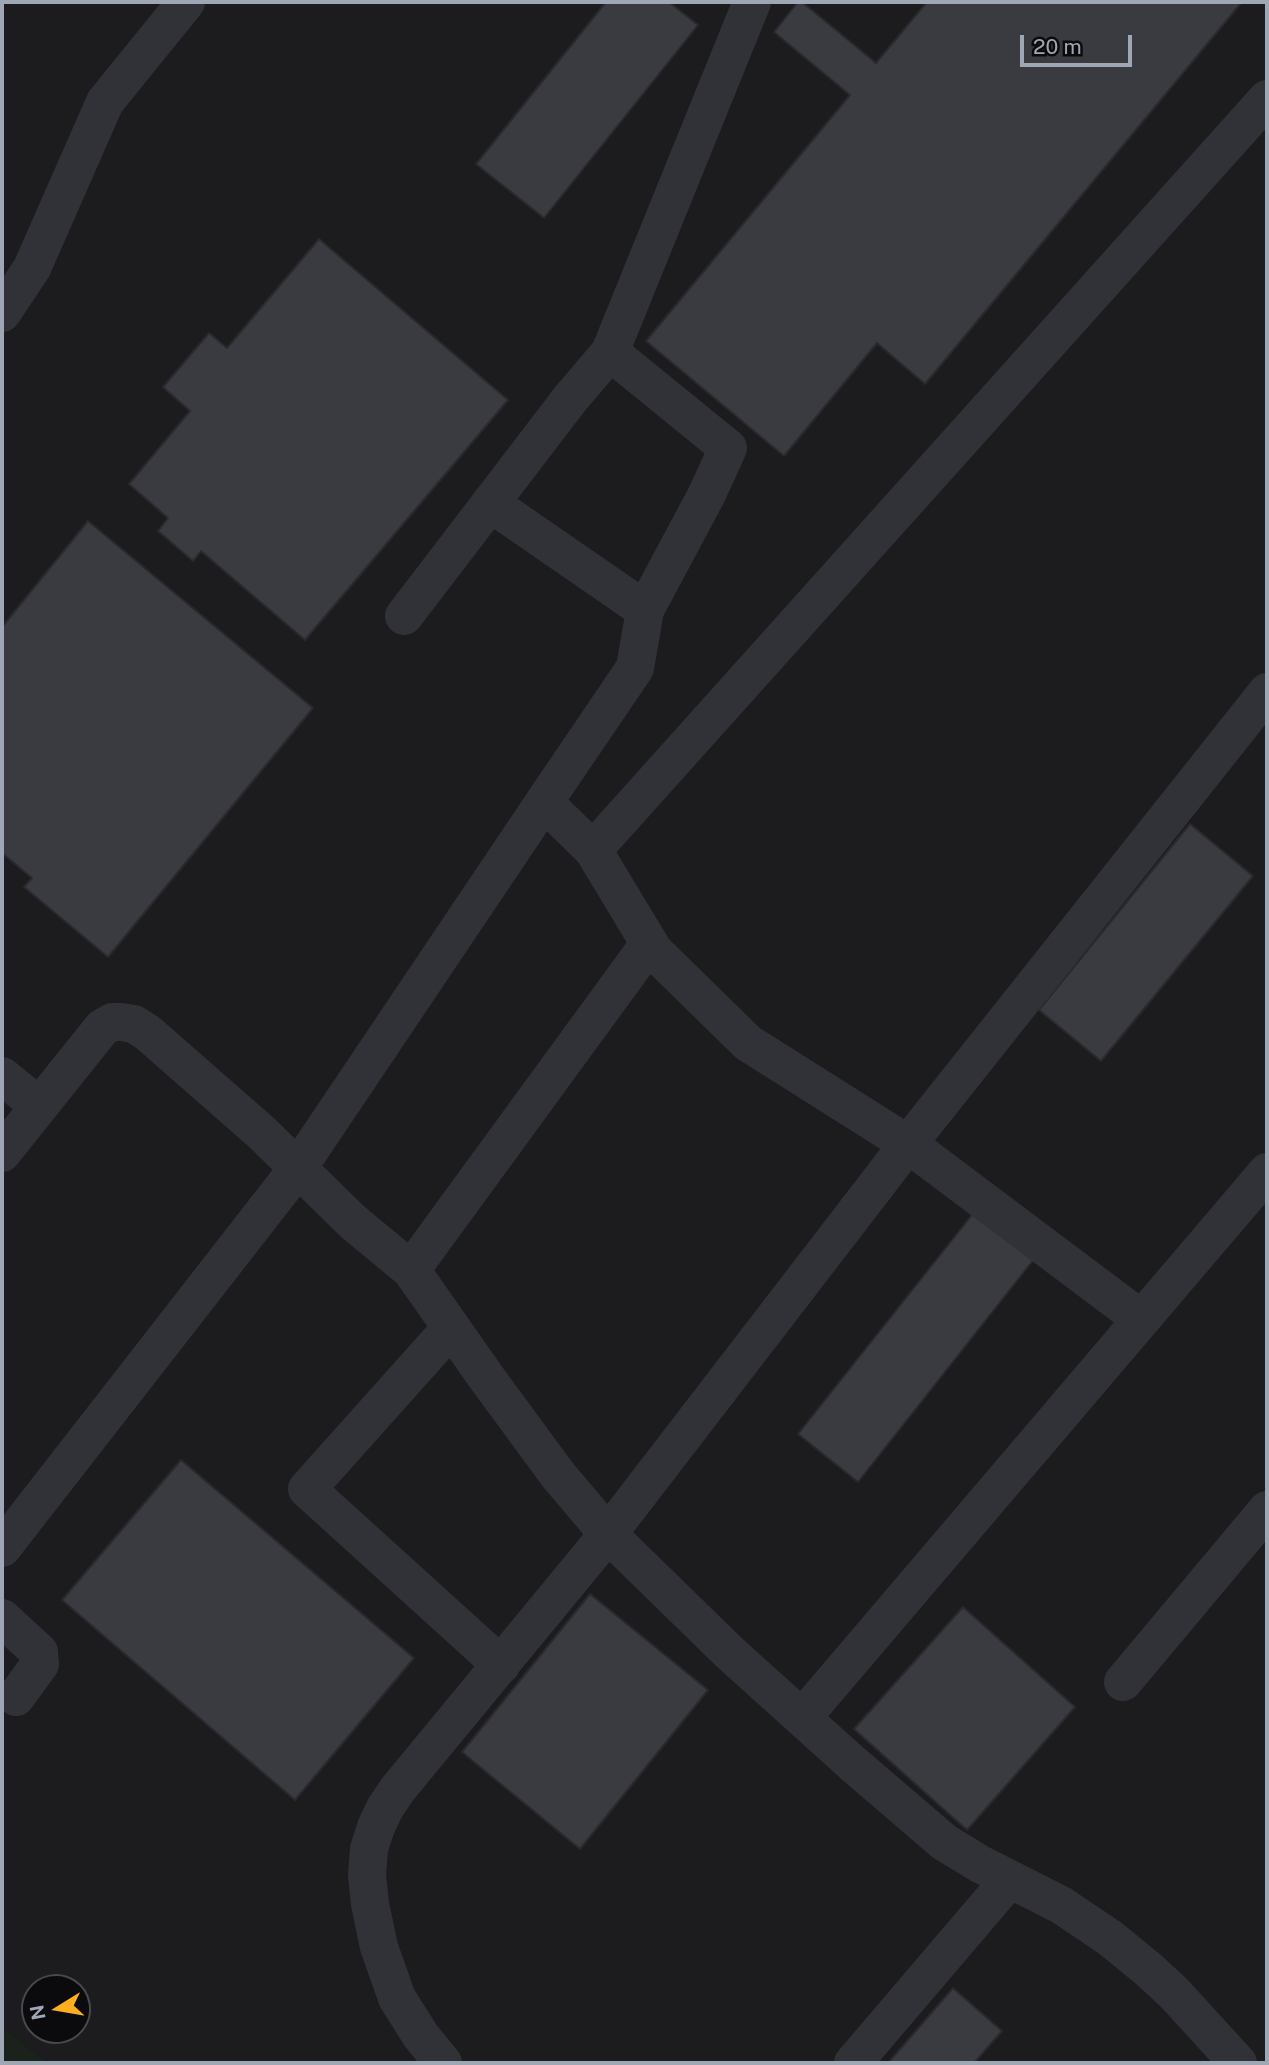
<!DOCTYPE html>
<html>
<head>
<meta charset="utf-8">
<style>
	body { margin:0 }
	#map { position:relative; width:1269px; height:2065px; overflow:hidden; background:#101012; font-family:"Public Sans",sans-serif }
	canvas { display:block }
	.frame { position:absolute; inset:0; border:4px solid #a0a7b4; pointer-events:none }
	.north { position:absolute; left:21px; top:1974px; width:70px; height:70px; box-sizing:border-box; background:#0b0b0d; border:2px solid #474950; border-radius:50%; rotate:259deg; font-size:19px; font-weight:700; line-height:28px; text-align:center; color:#a0a7b4 }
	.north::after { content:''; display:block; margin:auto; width:24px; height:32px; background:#fcae1e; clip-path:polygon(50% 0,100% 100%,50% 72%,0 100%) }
	.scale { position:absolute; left:1020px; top:35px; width:112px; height:32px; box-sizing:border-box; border:4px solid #a0a7b4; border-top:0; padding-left:9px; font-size:21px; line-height:24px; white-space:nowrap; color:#a0a7b4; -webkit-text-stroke:5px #0b0b0d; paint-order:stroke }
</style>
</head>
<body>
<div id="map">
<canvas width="1269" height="2065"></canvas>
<div class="frame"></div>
<div class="north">N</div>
<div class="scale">20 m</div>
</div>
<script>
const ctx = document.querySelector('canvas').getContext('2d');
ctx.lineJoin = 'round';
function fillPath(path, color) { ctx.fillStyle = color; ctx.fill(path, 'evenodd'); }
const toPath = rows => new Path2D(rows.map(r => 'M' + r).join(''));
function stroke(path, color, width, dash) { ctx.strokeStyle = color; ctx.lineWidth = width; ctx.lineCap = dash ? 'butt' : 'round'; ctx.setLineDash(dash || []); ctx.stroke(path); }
fillPath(toPath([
	[2,2,1267,2,1267,2063,2,2063],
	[35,1988,77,1988,77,2030,35,2030]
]), '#1c1c1f');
fillPath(toPath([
	[2,2028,47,2063,2,2063]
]), '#1a221b');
const building = toPath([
	[606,2,669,2,698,25,544,218,476,164,606,2],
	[798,2,802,2,876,63,927,2,1242,2,925,384,877,343,784,456,646,341,850,95,774,32,798,2],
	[319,239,508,400,305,640,201,551,193,561,158,531,168,518,129,484,190,411,163,387,209,333,227,348,319,239],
	[88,521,313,708,108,957,24,887,32,878,2,853,2,627,88,521],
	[1190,824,1253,876,1101,1061,1039,1010,1190,824],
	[979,1206,1038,1254,858,1482,798,1434,979,1206],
	[181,1460,414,1658,295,1800,62,1600,181,1460],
	[590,1594,708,1690,580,1849,462,1752,590,1594],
	[963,1607,1075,1707,967,1830,854,1729,963,1607],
	[953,1988,1002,2031,974,2063,888,2063,953,1988]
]);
fillPath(building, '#3a3b40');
stroke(building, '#2a2a2e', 2);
stroke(toPath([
	[2,313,32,268,105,102,186,2],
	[610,352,752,2],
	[490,503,645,610],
	[404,616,570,399,610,352,728,448,707,494,645,610,635,668,544,802,593,850,654,951,748,1043,908,1144,1141,1319],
	[593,850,1267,99],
	[2,1076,39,1106],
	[2,1153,102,1028,112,1022,121,1022,134,1024,148,1033,261,1132,353,1222,411,1270,486,1377,558,1475,608,1534,730,1653,852,1763,944,1842,980,1864,1061,1905,1110,1938,1148,1969,1174,1993,1238,2063],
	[411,1270,649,944],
	[451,1328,307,1489,501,1665],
	[2,1548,298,1168,544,802],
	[2,1618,39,1652,40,1664,16,1697],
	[1123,1682,1267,1510],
	[802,1718,1267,1172],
	[443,2063,421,2036,397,1998,379,1947,370,1904,367,1875,369,1849,376,1827,385,1808,397,1790,608,1534,908,1144,1267,692],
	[853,2063,1009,1880]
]), '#313237', 38);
</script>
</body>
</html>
